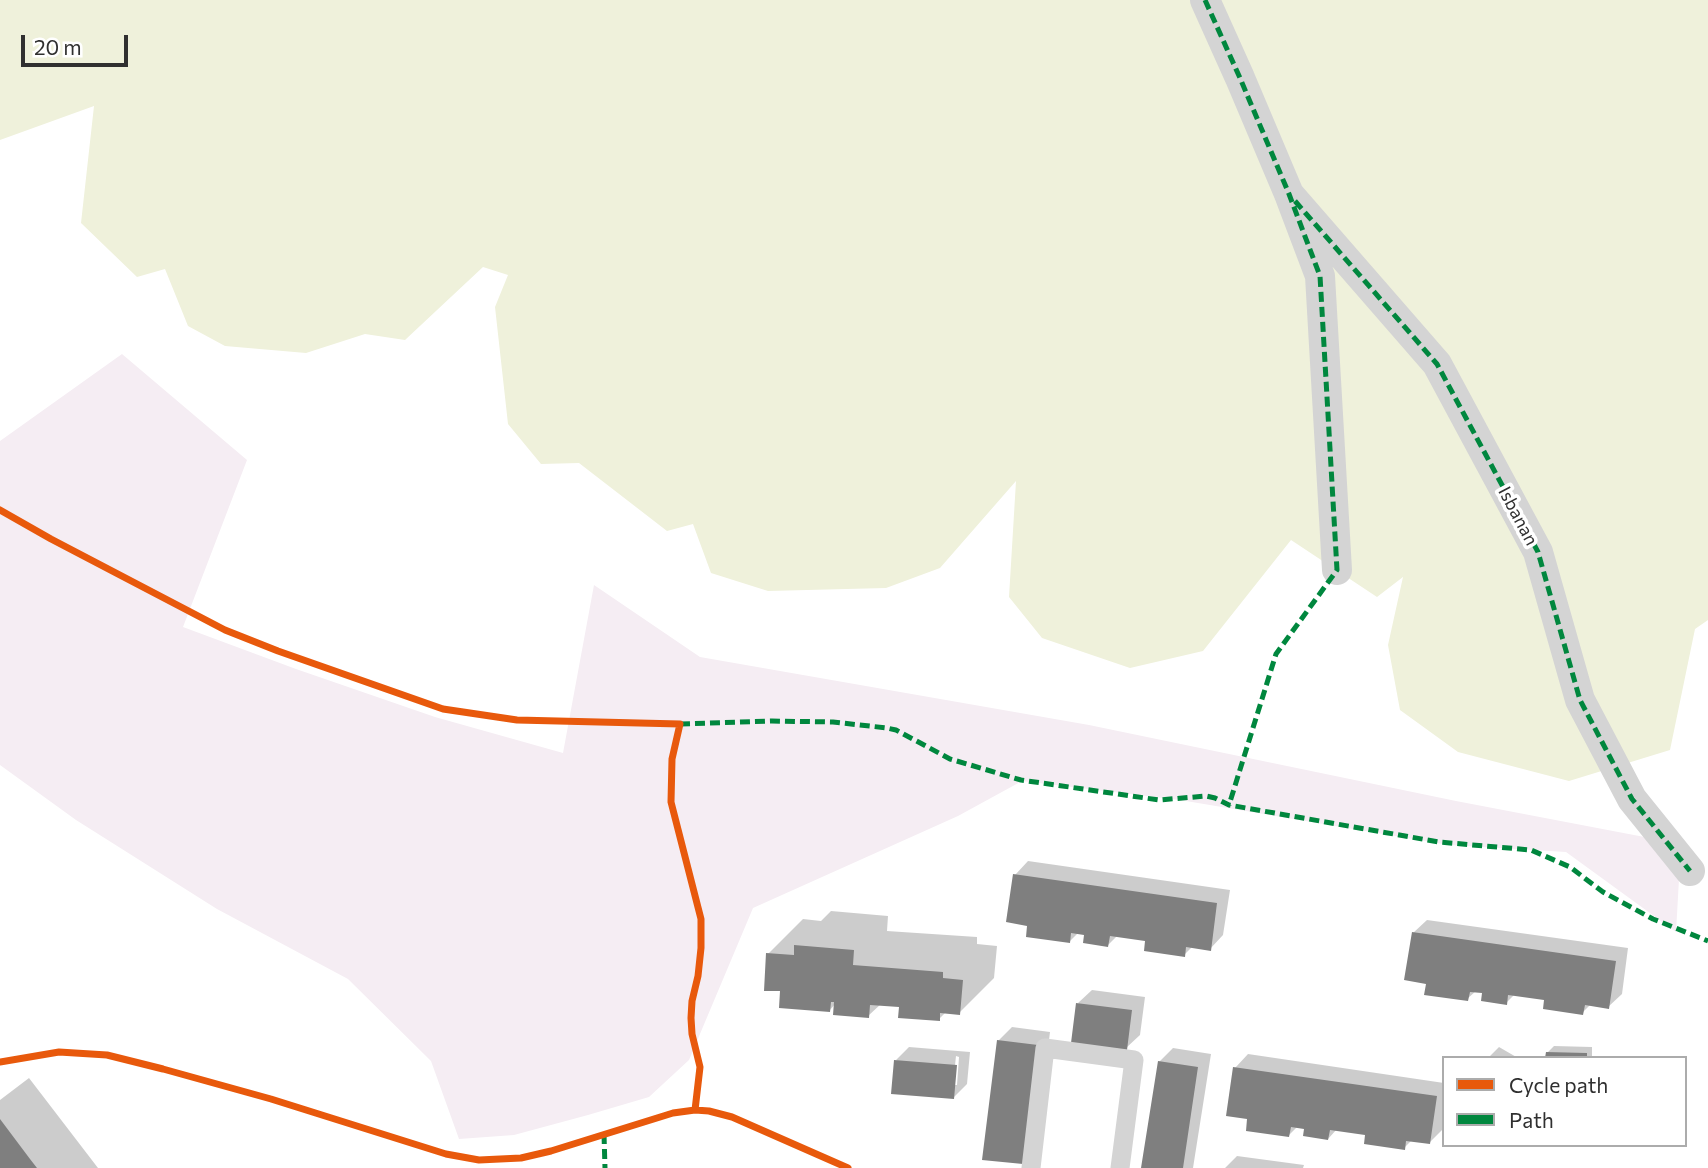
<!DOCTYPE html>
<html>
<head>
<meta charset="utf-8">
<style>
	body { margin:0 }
	#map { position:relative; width:1708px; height:1168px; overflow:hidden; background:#fff; font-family:Commissioner,sans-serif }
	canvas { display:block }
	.legend { position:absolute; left:1442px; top:1056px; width:245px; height:91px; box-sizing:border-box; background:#fff; border:2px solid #acacac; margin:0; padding:9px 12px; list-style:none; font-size:21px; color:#303030 }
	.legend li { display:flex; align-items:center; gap:14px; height:35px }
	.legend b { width:35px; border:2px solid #acacac }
	.scale { position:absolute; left:21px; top:35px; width:107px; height:32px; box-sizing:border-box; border:4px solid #303030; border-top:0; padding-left:9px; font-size:21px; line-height:24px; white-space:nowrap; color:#303030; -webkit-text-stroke:5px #fff; paint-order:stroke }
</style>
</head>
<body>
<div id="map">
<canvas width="1708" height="1168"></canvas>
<ul class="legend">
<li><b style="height:9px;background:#e8590c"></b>Cycle path</li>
<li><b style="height:9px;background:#00873e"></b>Path</li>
</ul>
<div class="scale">20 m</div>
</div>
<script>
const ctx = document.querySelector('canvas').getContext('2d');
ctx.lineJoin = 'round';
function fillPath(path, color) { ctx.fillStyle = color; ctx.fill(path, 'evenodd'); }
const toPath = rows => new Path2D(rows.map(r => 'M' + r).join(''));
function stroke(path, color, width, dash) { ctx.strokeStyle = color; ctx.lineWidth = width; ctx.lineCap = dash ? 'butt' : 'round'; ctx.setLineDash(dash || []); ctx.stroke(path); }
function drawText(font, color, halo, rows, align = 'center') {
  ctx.font = font + ' Commissioner,sans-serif'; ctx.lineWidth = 7; ctx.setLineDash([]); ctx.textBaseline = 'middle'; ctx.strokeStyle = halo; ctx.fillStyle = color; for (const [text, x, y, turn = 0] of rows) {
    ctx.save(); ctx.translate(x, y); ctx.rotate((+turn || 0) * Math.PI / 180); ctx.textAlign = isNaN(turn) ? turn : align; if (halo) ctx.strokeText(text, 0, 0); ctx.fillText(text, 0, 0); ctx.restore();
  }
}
fillPath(toPath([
	[122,354,247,460,183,627,296,669,435,717,563,753,594,585,700,657,1089,725,1456,801,1681,844,1676,932,1566,852,1449,845,1180,800,1022,781,958,816,753,908,689,1060,649,1097,588,1115,514,1135,459,1139,431,1061,348,979,217,909,76,820,0,765,0,441]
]), '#f5edf3');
fillPath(toPath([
	[0,0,1708,0,1708,620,1695,629,1670,750,1569,781,1458,752,1400,710,1388,645,1403,577,1377,597,1291,540,1203,651,1130,668,1042,638,1009,597,1016,481,940,568,886,588,768,591,711,573,693,524,667,531,579,463,541,464,508,424,495,307,508,275,483,267,405,340,365,334,306,353,225,346,188,326,165,269,137,277,81,223,94,106,0,140]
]), '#eff1db');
fillPath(toPath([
	[1028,861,1230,890,1223,935,1210,949,1193,946,1184,955,1147,940,1117,936,1108,945,1086,934,1078,933,1069,942,1029,924,1015,875],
	[831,911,888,916,887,931,977,937,977,944,997,946,994,978,959,1013,946,1012,939,1019,901,1006,881,1004,868,1016,836,1003,829,1011,782,990,768,954,803,919,821,921],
	[1427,920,1628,948,1622,994,1608,1007,1591,1004,1582,1013,1546,998,1515,994,1506,1003,1484,992,1476,991,1467,999,1428,983,1413,933],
	[1092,990,1145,997,1140,1035,1126,1048,1078,1003],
	[1012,1027,1050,1032,1036,1149,998,1041],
	[1554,1046,1592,1047,1592,1058,1547,1058,1547,1053],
	[909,1047,970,1052,967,1084,953,1098,896,1060],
	[956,1056,959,1057,957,1085,953,1085],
	[1499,1047,1518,1058,1488,1058],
	[1173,1048,1211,1054,1193,1168,1143,1168,1159,1062],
	[1248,1054,1444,1083,1443,1129,1430,1142,1412,1140,1404,1148,1367,1133,1337,1129,1328,1139,1306,1128,1298,1126,1289,1135,1249,1118,1235,1068],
	[29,1078,98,1168,0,1168,0,1100],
	[1237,1156,1304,1165,1303,1168,1225,1168]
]), '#0003');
fillPath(toPath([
	[1013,874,1217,903,1211,951,1186,947,1185,957,1144,951,1145,941,1110,936,1108,947,1083,943,1084,935,1071,933,1070,943,1026,937,1027,926,1006,922],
	[1412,932,1616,961,1609,1009,1585,1005,1583,1015,1543,1009,1544,1000,1508,995,1507,1005,1481,1001,1482,993,1470,992,1468,1001,1424,995,1426,984,1404,980],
	[794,945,854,950,853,965,943,972,943,978,963,980,960,1015,940,1013,940,1021,898,1018,899,1007,870,1005,869,1018,833,1015,834,1002,831,1002,830,1012,779,1008,780,991,764,991,766,953,794,955],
	[1076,1003,1132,1010,1127,1050,1071,1043],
	[997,1040,1038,1045,1023,1164,982,1160],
	[1546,1052,1587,1053,1587,1058,1545,1058],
	[894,1060,957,1065,954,1099,891,1094],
	[1158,1061,1198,1067,1183,1168,1141,1168],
	[1233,1067,1437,1096,1430,1144,1406,1141,1405,1150,1364,1144,1365,1135,1330,1130,1328,1140,1303,1136,1304,1129,1291,1127,1289,1137,1246,1131,1247,1119,1226,1116],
	[0,1119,30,1159,37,1168,0,1168]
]), '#7f7f7f');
stroke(toPath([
	[1031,1168,1045,1048,1134,1060,1120,1168]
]), '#d4d4d4', 19);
stroke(toPath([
	[1205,0,1240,78,1289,194,1320,276,1337,570],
	[1289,194,1437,364,1538,552,1580,700,1632,799,1690,871]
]), '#d4d4d4', 30);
stroke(toPath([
	[1205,0,1240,78,1289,194,1320,276,1337,570,1276,654,1229,805],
	[1295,201,1437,364,1538,552,1580,700,1632,799,1690,871],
	[680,724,772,721,833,722,887,728,896,730,950,759,1021,780,1159,800,1206,796,1215,798,1229,805,1439,842,1531,850,1570,867,1603,892,1653,919,1708,941],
	[604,1134,605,1168]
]), '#00873e', 5, [10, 5]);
stroke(toPath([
	[0,510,51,539,225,630,278,651,443,709,517,720,680,724,672,759,671,802,701,919,701,948,698,976,692,1001,691,1018,692,1034,700,1067,695,1110],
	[0,1062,59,1052,107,1055,163,1069,271,1099,446,1154,479,1160,521,1158,551,1151,673,1113,695,1110,709,1111,732,1117,848,1168]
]), '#e8590c', 7);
drawText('18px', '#303030', '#fff', [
	["Isbanan",1518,516,62]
]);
</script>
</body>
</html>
